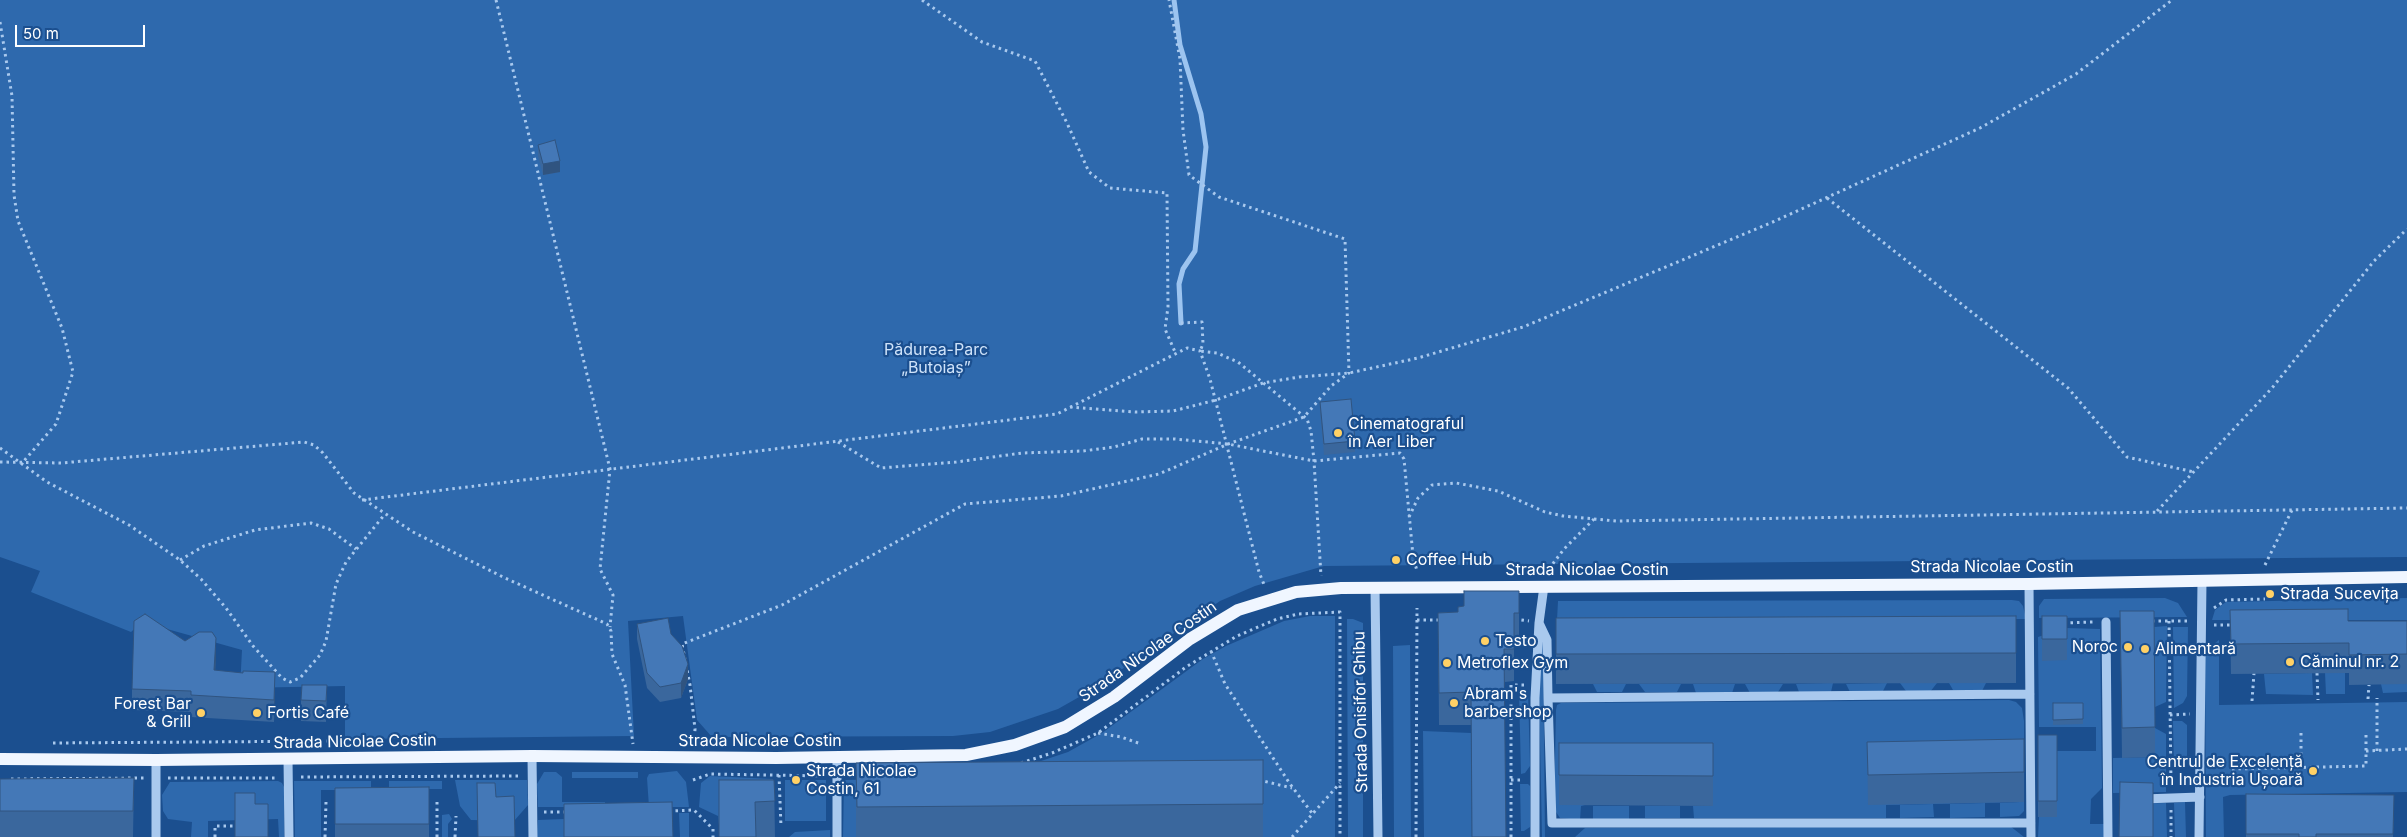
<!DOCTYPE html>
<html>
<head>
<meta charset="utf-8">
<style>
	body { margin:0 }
	#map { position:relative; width:2407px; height:837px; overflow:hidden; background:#1b4f8f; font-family:Inter,sans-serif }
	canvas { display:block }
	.scale { position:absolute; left:15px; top:25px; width:130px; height:22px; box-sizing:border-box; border:2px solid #fff; border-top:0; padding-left:6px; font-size:15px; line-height:18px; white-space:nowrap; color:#fff; -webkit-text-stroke:4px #1b4f8f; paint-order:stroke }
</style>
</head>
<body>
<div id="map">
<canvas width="2407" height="837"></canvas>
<div class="scale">50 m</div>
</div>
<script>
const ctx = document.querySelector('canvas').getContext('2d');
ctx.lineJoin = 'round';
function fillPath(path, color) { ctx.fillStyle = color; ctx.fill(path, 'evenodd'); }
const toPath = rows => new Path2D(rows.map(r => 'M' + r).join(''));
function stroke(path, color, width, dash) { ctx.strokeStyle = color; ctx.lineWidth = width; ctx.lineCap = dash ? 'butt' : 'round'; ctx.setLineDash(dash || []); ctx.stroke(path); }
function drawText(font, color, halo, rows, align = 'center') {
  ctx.font = font + ' Inter,sans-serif'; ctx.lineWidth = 4.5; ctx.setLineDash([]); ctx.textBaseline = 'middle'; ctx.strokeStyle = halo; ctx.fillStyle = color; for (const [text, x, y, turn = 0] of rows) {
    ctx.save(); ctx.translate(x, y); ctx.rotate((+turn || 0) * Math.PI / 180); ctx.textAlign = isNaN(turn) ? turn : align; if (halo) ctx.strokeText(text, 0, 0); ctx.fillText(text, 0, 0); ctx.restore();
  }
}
fillPath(toPath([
	[0,0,2407,0,2407,557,1324,566,1255,586,1220,601,1095,688,1058,709,990,732,953,736,712,737,697,720,683,616,628,621,634,736,345,739,345,686,240,688,242,650,142,622,131,632,31,592,40,571,0,557],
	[2165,598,2178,603,2187,617,2039,618,2039,606,2044,599],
	[2407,598,2407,620,2212,620,2215,610,2226,602],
	[2012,600,2019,601,2023,606,2026,619,1557,620,1558,601],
	[1310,616,1335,616,1335,837,843,837,844,780,968,778,1026,766,1068,752,1102,733,1203,659,1226,646,1284,621],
	[1347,619,1353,619,1363,623,1363,837,1348,837],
	[2167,626,2166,702,2155,707,2154,627],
	[2173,627,2188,627,2187,696,2183,703,2174,708],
	[2066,628,2100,629,2102,788,2091,799,2090,824,2105,824,2105,837,2038,837,2039,817,2057,817,2057,751,2096,751,2096,727,2039,727,2038,637],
	[2219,640,2219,705,2407,702,2407,792,2230,795,2223,797,2224,837,2206,837,2205,651],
	[1540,641,1543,641,1545,837,1542,837,1539,691],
	[1410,645,1411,837,1394,837,1393,646],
	[2312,673,2313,695,2266,694,2264,674],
	[2325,673,2345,673,2345,694,2326,694],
	[1833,683,1831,692,1799,692,1796,684],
	[1887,683,1883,691,1850,692,1846,684],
	[1900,683,1937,683,1930,692,1906,691],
	[1949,683,1986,683,1982,691,1953,690],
	[1593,684,1626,684,1622,692,1597,692],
	[1639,684,1681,684,1677,692,1645,692],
	[1693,684,1735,684,1732,693,1696,693],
	[1745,684,1783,684,1778,692,1750,693],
	[2381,684,2407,684,2407,692,2383,693],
	[1519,691,1528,691,1530,766,1525,773,1521,774],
	[2009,700,2016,702,2022,708,2024,721,2024,811,2019,816,2000,817,2000,803,2020,802,1886,805,1886,818,1694,818,1693,806,1713,806,1713,773,1581,806,1580,820,1560,818,1554,809,1556,710,1557,705,1561,703],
	[2173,721,2182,721,2187,725,2187,761,2185,766,2174,769],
	[2155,728,2166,734,2166,792,2113,793,2113,758,2155,757],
	[1423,731,1471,733,1472,837,1424,837],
	[677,771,686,782,689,807,649,807,647,778,649,774],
	[544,772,556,772,562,777,562,802,605,802,605,807,538,807,537,784],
	[572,772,638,772,638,778,572,778],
	[710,776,773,779,774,825,719,826,718,816,699,807,701,783],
	[455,780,527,780,528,805,514,821,471,820,460,806],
	[785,780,826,780,826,821,785,821],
	[278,781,282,783,284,787,284,837,279,837,278,819,208,821,208,837,191,837,192,822,168,819,163,811,162,795,170,782],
	[294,781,371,781,371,790,321,790,321,837,295,837],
	[389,781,442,781,442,789,389,789],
	[1520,784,1528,784,1530,786,1530,827,1524,831,1521,831],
	[2185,802,2186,837,2175,837,2174,803],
	[1985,803,1985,817,1950,818,1950,804],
	[2166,803,2167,837,2153,837,2153,813,2120,804],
	[1933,804,1934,817,1900,818,1900,805],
	[1593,806,1629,806,1629,819,1593,819],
	[1645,806,1680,806,1680,818,1645,818],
	[679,813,689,813,689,837,680,837],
	[449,814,452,819,448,824,448,837,442,837,442,815],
	[564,819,564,837,537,837,538,820],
	[2010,826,2024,837,1575,837,1585,828],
	[830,830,830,837,789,837,795,832]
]), '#2e69ad');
stroke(toPath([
	[1174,0,1180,45,1201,114,1206,147,1195,251,1183,269,1179,284,1181,323]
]), '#9cc4f0', 5);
stroke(toPath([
	[496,0,610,469,600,569,613,595,610,627],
	[922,0,982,42,1035,61,1067,123,1089,172,1110,188,1167,193,1168,307,1165,329,1175,352],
	[0,22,12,96,14,195,18,221,62,328,73,372,56,424,23,462],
	[1827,198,2068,388,2127,457,2194,472],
	[1181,323,1202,322,1203,344,1200,351,1217,353,1238,362,1307,419,1311,431,1314,461,1321,576],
	[1070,407,1135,412,1173,411,1216,400,1263,383,1299,377,1349,373,1418,358,1523,327,1775,221,1980,128,2076,74,2172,0],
	[838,442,881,468,956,462,1022,453,1083,451,1114,447,1142,439,1175,439,1228,444,1314,461,1400,453,1404,459,1413,556,1417,571],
	[0,448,47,482,129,525,180,560,201,579,226,608,253,646,282,678,290,682,300,678,320,655,326,641,336,584,346,562,385,514],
	[0,462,61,463,304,442,314,445,323,453,354,493,413,532,505,578,607,624,611,631,612,654,625,685,633,744],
	[362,500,1057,414,1187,348,1200,351,1210,379,1259,572,1265,587],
	[2157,511,2272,388,2374,261,2407,229],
	[1409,517,1418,498,1432,485,1456,483,1498,491,1545,512,1563,516,1616,521,2407,508],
	[180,560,204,546,255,530,311,523,329,529,356,549],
	[2265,565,2292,510],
	[1545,574,1564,549,1594,519],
	[2214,608,2226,600,2265,599],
	[1515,619,1529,621],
	[1417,620,1441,620],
	[2152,621,2191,621],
	[2169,621,2171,786],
	[2064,623,2093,622],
	[2214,625,2233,625],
	[1211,651,1225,684,1290,784,1312,813],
	[2317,673,2318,700],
	[2368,699,2369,685],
	[2252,701,2254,673],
	[2170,715,2190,714],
	[1098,733,1121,737,1141,744],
	[53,743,343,741],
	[694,744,695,729,690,685,682,644,782,605,965,504,1061,496,1159,474,1228,444,1304,417,1331,386,1349,373,1345,239,1219,197,1189,175,1183,130,1180,59,1169,0],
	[2366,751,2407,749],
	[2377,751,2377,698],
	[1021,763,1052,753,1098,733,1186,667,1237,636,1277,619,1298,614,1340,612,1340,837],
	[2301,768,2301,732],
	[2232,769,2366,766,2366,734],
	[779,775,781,827],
	[301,777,519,776],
	[168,778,277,778],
	[11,779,144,778],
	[693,780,710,774,826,776],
	[1259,780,1292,788],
	[1511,780,1523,780],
	[2171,810,2171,837],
	[669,811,694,810,713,829,713,837],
	[544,812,568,812],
	[215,837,215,826,238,826],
	[325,837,326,802],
	[437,837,437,802],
	[455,837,456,816],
	[1292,837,1340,783],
	[1416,837,1417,608],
	[1511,837,1511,685,1525,685]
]), '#a9c9ee', 3, [2.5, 4]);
stroke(toPath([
	[2029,584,2031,837],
	[1375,587,1378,837],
	[2106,622,2108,837],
	[1539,623,1547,640,1548,698,2030,694],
	[1548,698,1552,823,2031,823],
	[532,756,533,837],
	[288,759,289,837],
	[2143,799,2200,797],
	[156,837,156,760],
	[837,837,837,757],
	[1535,837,1535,698,1539,623,1544,586],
	[2199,837,2202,581]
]), '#a9c9ee', 9);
stroke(toPath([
	[0,759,156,760,532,756,776,758,966,755,1015,745,1065,727,1114,697,1190,639,1238,610,1296,592,1341,588,2029,584,2407,577]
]), '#f0f6ff', 12);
fillPath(toPath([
	[538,145,560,172,543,175,538,156],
	[1320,402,1355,441,1355,452,1324,455,1320,413],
	[1519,591,1519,645,1514,645,1514,681,1505,682,1471,725,1439,725,1438,613,1458,612,1464,606],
	[2230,610,2348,621,2407,621,2407,684,2349,685,2349,673,2231,674],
	[2120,611,2155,727,2155,757,2122,758],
	[2016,616,2016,683,1556,684,1556,618],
	[2042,616,2067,616,2067,660,2042,661],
	[637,624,671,634,688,679,681,698,660,702,647,688,637,639],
	[185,641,216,659,215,671,275,693,274,722,191,717,191,712,132,710,132,689],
	[327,685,326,722,301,721,301,700],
	[2053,703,2083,703,2083,724,2053,725],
	[2038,735,2057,735,2057,817,2038,817],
	[1867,742,2024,772,2024,802,1868,805],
	[1559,743,1713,743,1713,806,1559,805],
	[1263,760,1263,837,856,837,856,763],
	[134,778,133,837,0,837,0,779],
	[719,780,774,780,775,837,719,837],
	[429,787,429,837,335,837,335,788],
	[2246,794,2394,795,2393,837,2246,837]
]), '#3a679d');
fillPath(toPath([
	[560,161,560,172,543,175,543,164],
	[216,638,216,659,214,692,214,670],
	[688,664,688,679,681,698,681,683],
	[275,672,275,693,274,722,274,700]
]), '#305480');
const building = toPath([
	[555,140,560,161,543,164,538,145,555,140],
	[1351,399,1355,441,1324,444,1320,402,1351,399],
	[1464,591,1519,591,1519,613,1514,613,1514,649,1504,649,1506,837,1472,837,1471,692,1439,693,1438,613,1458,612,1458,607,1464,606,1464,591],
	[2348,609,2348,621,2407,621,2407,654,2349,655,2349,643,2231,644,2230,610,2348,609],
	[2120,611,2154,611,2155,727,2122,728,2120,611],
	[145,614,185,641,199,632,212,632,216,638,214,670,243,673,243,671,275,672,274,700,191,695,191,691,132,689,134,621,145,614],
	[2016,616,2016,653,1556,654,1556,618,2016,616],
	[2042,616,2067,616,2067,639,2042,639,2042,616],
	[668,618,671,634,682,646,688,664,681,683,660,687,647,673,637,624,668,618],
	[302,685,327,685,326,701,301,700,302,685],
	[2053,703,2083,703,2083,719,2053,720,2053,703],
	[2038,735,2057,735,2057,801,2038,801,2038,735],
	[2024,739,2024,772,1868,775,1867,742,2024,739],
	[1559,743,1713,743,1713,776,1559,775,1559,743],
	[1263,760,1263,804,857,807,856,763,1263,760],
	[134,778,133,811,0,811,0,779,134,778],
	[719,780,774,780,775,801,755,802,756,837,719,837,719,780],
	[2120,782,2153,783,2153,837,2119,837,2120,782],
	[477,783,495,783,496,797,514,796,515,837,478,837,477,783],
	[429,787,429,824,335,824,335,788,429,787],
	[235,793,255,793,255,804,268,804,268,837,235,837,235,793],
	[2246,794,2394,795,2393,834,2316,834,2316,837,2299,837,2299,834,2246,834,2246,794],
	[672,802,673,837,564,837,564,804,672,802]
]);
fillPath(building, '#4478b7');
stroke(building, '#305480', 1);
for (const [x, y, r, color] of [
	[1338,433,5,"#ffd166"],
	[1396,560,5,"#ffd166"],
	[2270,594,5,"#ffd166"],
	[1485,641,5,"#ffd166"],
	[2128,647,5,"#ffd166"],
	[2145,649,5,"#ffd166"],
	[2290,662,5,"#ffd166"],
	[1447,663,5,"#ffd166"],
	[1454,703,5,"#ffd166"],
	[201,713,5,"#ffd166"],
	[257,713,5,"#ffd166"],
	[2313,771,5,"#ffd166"],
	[796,780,5,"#ffd166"]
]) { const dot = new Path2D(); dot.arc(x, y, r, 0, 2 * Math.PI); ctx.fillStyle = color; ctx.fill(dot); stroke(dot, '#1b4f8f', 2); }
drawText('16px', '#cfe3fa', '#1b4f8f', [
	["Pădurea-Parc",936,350],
	["„Butoiaș”",936,368]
]);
drawText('16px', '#fff', '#1b4f8f', [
	["Cinematograful",1348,424],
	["în Aer Liber",1348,442],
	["Coffee Hub",1406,560],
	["Strada Sucevița",2280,594],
	["Testo",1495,641],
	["Noroc",2118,647,"right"],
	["Alimentară",2155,649],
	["Căminul nr. 2",2300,662],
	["Metroflex Gym",1457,663],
	["Abram's",1464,694],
	["barbershop",1464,712],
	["Forest Bar",191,704,"right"],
	["& Grill",191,722,"right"],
	["Fortis Café",267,713],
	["Centrul de Excelență",2303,762,"right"],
	["în Industria Ușoară",2303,780,"right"],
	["Strada Nicolae",806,771],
	["Costin, 61",806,789]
], 'left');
drawText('16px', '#fff', '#1b4f8f', [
	["Strada Nicolae Costin",1992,567],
	["Strada Nicolae Costin",1587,570],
	["Strada Nicolae Costin",1148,652,-35],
	["Strada Onisifor Ghibu",1361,712,-91],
	["Strada Nicolae Costin",760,741],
	["Strada Nicolae Costin",355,742,-1]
]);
</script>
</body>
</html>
